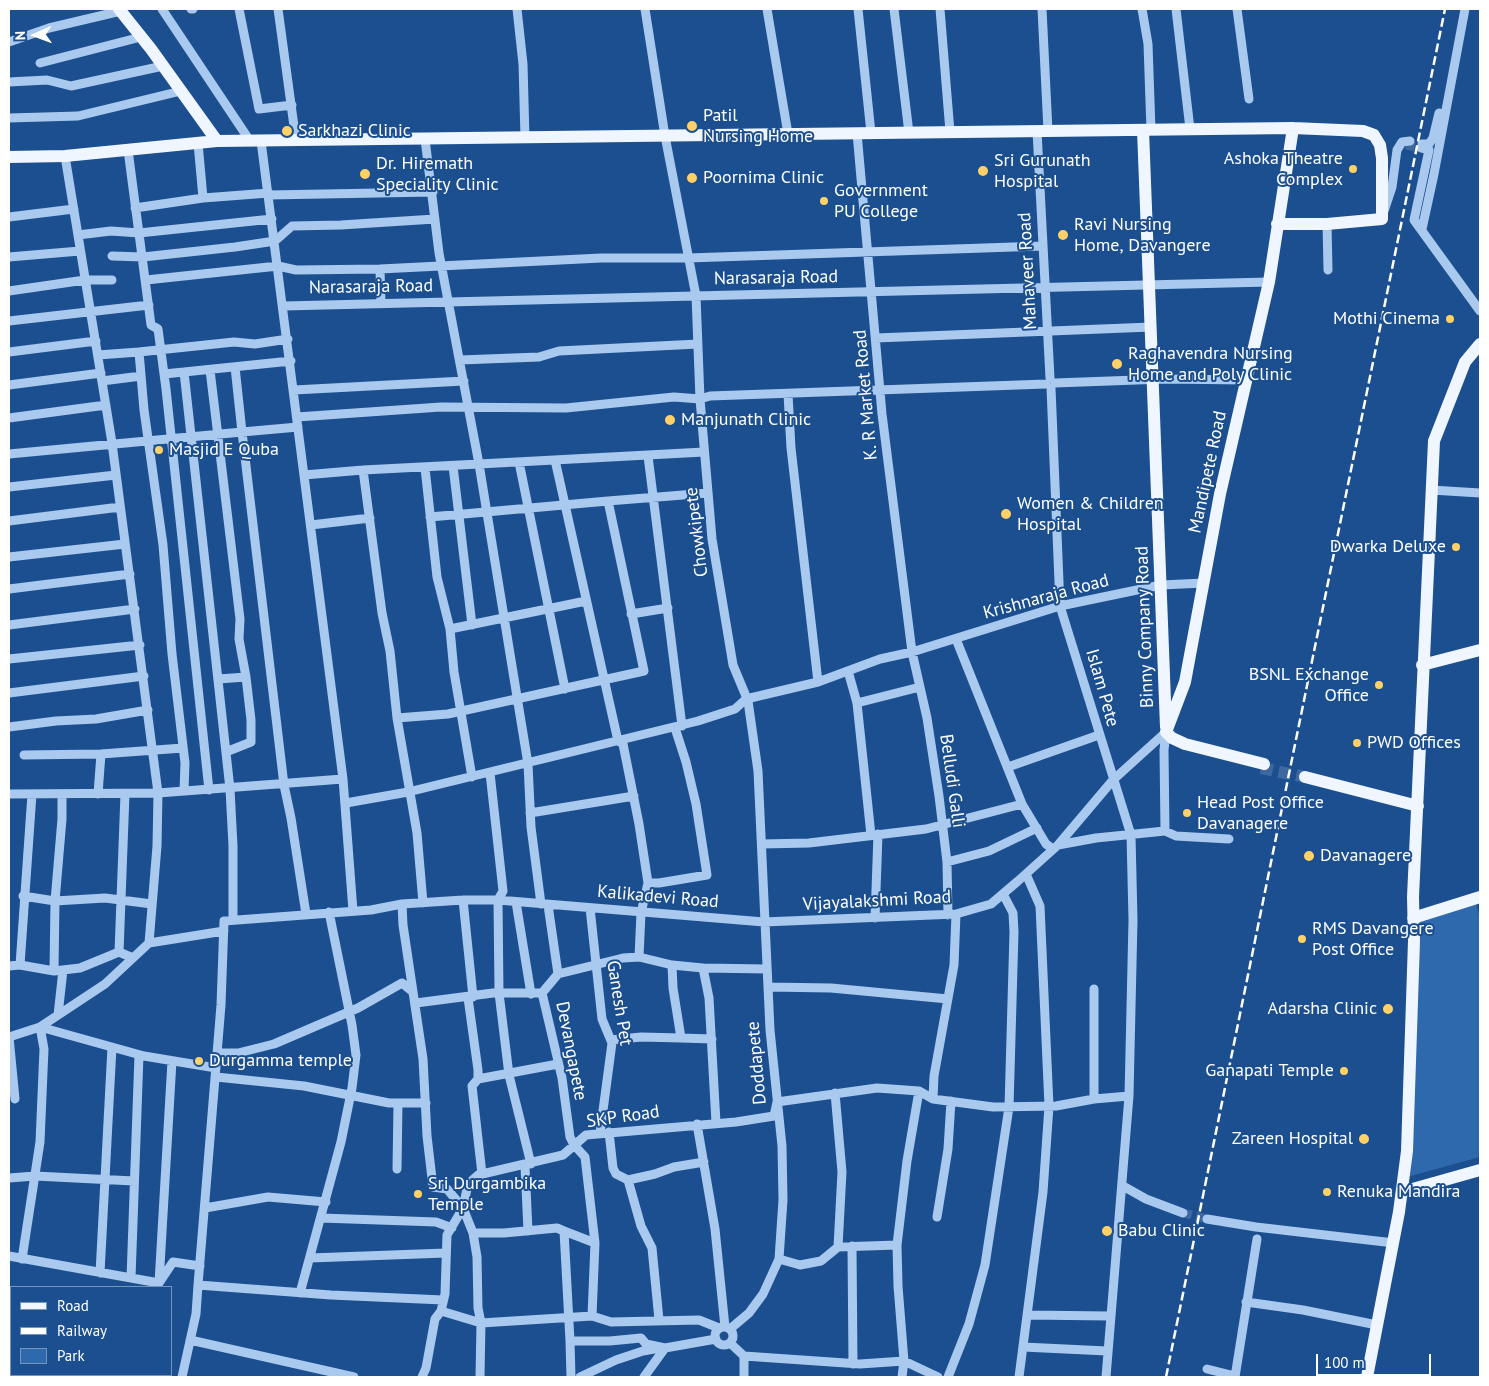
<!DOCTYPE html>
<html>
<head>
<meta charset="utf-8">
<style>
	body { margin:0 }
	#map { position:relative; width:1489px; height:1386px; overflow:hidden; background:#1b4f8f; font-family:"PT Sans",sans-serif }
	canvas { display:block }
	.frame { position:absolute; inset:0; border:10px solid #fff; pointer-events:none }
	.legend { position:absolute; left:10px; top:1286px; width:162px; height:90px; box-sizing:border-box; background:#1b4f8f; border:1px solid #7695bc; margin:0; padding:6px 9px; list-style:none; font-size:15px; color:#fff }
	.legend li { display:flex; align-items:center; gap:10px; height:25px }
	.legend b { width:25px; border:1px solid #7695bc }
	.north { position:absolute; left:10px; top:10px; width:50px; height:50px; -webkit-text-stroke:4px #1b4f8f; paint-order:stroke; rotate:268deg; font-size:14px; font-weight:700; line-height:20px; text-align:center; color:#fff }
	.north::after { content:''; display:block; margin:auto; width:18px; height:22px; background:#fff; clip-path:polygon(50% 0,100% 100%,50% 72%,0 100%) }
	.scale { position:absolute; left:1316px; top:1354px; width:115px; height:22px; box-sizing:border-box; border:2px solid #fff; border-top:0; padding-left:6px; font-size:15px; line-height:18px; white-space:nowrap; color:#fff; -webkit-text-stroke:4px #1b4f8f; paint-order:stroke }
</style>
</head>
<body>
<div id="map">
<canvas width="1489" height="1386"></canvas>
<div class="frame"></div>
<ul class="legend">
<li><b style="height:6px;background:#f0f6ff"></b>Road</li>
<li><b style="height:6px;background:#fff"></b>Railway</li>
<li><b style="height:14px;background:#2e69ad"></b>Park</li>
</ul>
<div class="north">N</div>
<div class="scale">100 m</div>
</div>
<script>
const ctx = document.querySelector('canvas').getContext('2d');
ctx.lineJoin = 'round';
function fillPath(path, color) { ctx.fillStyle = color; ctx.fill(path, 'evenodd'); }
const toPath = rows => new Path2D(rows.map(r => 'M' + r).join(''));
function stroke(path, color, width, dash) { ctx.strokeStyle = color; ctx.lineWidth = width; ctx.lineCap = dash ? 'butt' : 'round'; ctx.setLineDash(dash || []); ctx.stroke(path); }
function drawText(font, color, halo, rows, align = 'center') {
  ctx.font = font + ' "PT Sans",sans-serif'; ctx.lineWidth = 4; ctx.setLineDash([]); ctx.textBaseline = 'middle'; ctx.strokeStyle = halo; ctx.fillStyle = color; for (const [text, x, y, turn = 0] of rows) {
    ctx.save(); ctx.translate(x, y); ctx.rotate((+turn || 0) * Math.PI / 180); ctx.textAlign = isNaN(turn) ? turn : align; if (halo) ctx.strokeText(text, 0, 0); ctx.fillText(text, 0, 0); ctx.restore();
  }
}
fillPath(toPath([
	[1476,904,1480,918,1480,1157,1407,1177,1415,922]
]), '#2e69ad');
stroke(toPath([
	[1406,145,1421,148],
	[1183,1213,1207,1219]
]), '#3d69a0', 9, [9, 4.5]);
stroke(toPath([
	[1261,768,1305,777]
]), '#3d69a0', 12, [12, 6]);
stroke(toPath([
	[162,9,250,141],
	[191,9,193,9],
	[239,9,259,109,292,105],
	[278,9,296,141],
	[517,9,523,64,525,138],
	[645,9,665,136,696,296,700,399,712,539,733,665,748,701,758,771,770,1030,782,1146,783,1200,779,1259,763,1294,749,1313,730,1329],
	[767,9,788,134],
	[858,9,871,133],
	[894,9,909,133],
	[940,9,950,132],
	[1042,9,1048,131],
	[1142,9,1148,44,1151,130],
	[1176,9,1190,129],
	[1237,9,1249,99],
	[9,42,49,28,121,11],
	[40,63,141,37],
	[9,82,47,80,71,86,163,66],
	[9,118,78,116,181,91],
	[1037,131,1050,378],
	[857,133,882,414,912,652,927,718,939,796,947,862,948,915],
	[261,141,343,779,353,911],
	[198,143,203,198],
	[1422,144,1429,144,1433,138,1439,113],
	[1421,148,1429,150,1414,220,1480,311],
	[128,150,151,325,158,329,166,389,209,790],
	[65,156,112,443,158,793,157,846,149,943],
	[269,195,433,192],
	[135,208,203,198,269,193],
	[1384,211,1392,187,1397,150,1402,142,1410,141],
	[9,217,74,209],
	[1327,224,1328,270],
	[1422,229,1434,174,1465,9],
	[78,235,111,231,139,233,272,219],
	[112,256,143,257,235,247,275,241,292,226,341,225,435,219],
	[9,257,80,251],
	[380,269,381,303],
	[146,280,278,266,296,270,380,269,601,258,688,258,1043,246],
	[9,291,85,280,112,280],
	[284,306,1269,282],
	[9,321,149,305],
	[876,338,1151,327],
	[9,352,96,341],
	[98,355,139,352],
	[460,360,539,357,559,351,698,344],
	[210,370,240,619,239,639,246,677],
	[164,374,184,372],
	[102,381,141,376],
	[1055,383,1164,379,1246,380],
	[9,385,101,373],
	[1051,388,1060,606,1131,835,1133,920,1129,1096,1106,1377],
	[294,390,464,381],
	[788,394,791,448,818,682],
	[297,417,441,407,566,408,674,397,700,399,710,396,1046,384],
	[9,418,106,405],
	[298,427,242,432,284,785,291,818,306,914],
	[9,454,242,432,235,367],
	[648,456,682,726],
	[519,462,565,689],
	[453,466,472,625],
	[425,468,437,577,450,629],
	[304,475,363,470],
	[9,487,116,475],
	[1431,490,1480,493],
	[608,501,708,493],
	[9,521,120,507],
	[311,525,370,518],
	[9,557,125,544],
	[9,589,130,574],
	[631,614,668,608],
	[9,625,135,609],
	[956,639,1022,804,1046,844,1053,849],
	[9,659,140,645],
	[848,671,857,703,871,835],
	[218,679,246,677,251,720,251,742,226,752],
	[9,693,144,676],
	[857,703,920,687],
	[397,718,448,714,644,671,608,501,430,517],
	[9,727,56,721,96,719,148,710],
	[24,755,101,754,183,748],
	[1008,767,1099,735],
	[490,773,503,891,498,900,499,993,509,1075,531,1164],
	[472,777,454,672,450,629,586,601],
	[184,791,185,763,172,654,163,545,144,410,139,352,234,342,255,344,288,339],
	[9,794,158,793,343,779],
	[98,794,101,754],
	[125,794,119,952,133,958],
	[62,795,62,819,55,901,105,898,152,904],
	[346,803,408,792,698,721,735,709,746,699,818,682,880,659,912,652,1060,606,1161,585,1204,583],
	[530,813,634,796],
	[1165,831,1176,836,1229,839],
	[762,844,809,843,926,829,1022,804],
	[1058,845,1096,838,1165,831,1164,750,1166,732],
	[947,862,989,851,1037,828],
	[648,883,659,883,707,875,696,804,686,762,675,728],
	[23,896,55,901,54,971,80,968,119,952],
	[463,900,473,997],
	[516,902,531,994],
	[423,903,417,833,397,718,390,651,382,613,363,470,479,464,439,253,425,139],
	[402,904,403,925,423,1059,427,1136,433,1187,447,1189,463,1208],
	[541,904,531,827,528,764,479,464,704,452],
	[548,905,558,974],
	[590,908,602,1019,612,1043,600,1133],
	[875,918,878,834],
	[233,920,233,846,230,789,184,372,291,361],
	[639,957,672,965,703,968,709,998,716,1123],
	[20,965,32,794],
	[672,965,673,988,681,1038,712,1039],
	[9,966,20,965,54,971],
	[703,968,767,969],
	[768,987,831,988,948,999],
	[542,993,562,1078,570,1137,574,1145,585,1157,595,1243,592,1316],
	[468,998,478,1070,478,1079,472,1086,482,1174],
	[416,1003,493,993,542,993,558,974,623,958,639,957,641,913,648,883,639,824,623,744,618,741,555,460],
	[58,1015,63,970],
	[9,1037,40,1027,105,984,149,943,224,931],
	[9,1037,15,1099],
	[611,1040,641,1037,681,1038],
	[218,1053,238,1053,274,1044,358,1008,402,983,413,992],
	[216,1077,304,1086,389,1103,426,1103],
	[478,1079,558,1064],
	[835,1093,842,1172,838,1247],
	[933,1099,934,1076,954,965,956,914],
	[1094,1099,1094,989],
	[697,1124,715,1229,725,1327],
	[609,1132,613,1168,616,1174,628,1180,641,1226,652,1248,659,1320],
	[525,1166,528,1231],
	[397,1169,398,1103],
	[9,1178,35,1176,134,1181],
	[628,1180,655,1174,674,1167,704,1162],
	[1123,1186,1146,1199,1183,1213],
	[205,1208,268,1197,326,1202],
	[463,1208,468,1184,478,1175,563,1155,586,1135,736,1122,774,1116,777,1102,877,1088,919,1091,933,1099,993,1107,1056,1106,1094,1099,1129,1096],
	[937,1217,948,1149,951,1101],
	[321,1218,436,1222,452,1228],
	[1207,1219,1256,1227,1394,1243],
	[564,1231,595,1243],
	[473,1233,504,1233,557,1228,564,1231,570,1341,610,1341,641,1338,646,1344,665,1348],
	[852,1246,853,1364],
	[9,1256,159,1283,173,1262,200,1266],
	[310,1258,446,1253],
	[22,1259,40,1142,44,1049,40,1027,144,1056,216,1068],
	[779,1259,800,1265,821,1261,838,1247,897,1245],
	[100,1273,112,1047],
	[131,1278,139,1055],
	[159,1283,172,1061],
	[300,1293,341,1142,352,1088,356,1055,352,1025,329,912],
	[443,1300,331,1295,198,1285,221,1005,224,921,371,910,402,904,463,900,498,900,764,922,956,914,991,904,1018,881,1058,845,1113,780,1166,732],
	[1246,1302,1303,1310,1377,1325],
	[1027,1315,1109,1316],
	'715 1336a9 9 0 1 1 18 0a9 9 0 1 1-18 0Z',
	[190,1340,354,1377],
	[570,1341,571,1377],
	[730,1343,744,1356,860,1364,904,1361,938,1377],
	[1023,1347,1107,1351],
	[1207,1369,1235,1376],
	[182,1377,196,1314,198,1285],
	[422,1377,426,1368,435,1319,441,1311],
	[480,1377,481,1323,478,1308,477,1257,473,1233,463,1208,447,1235,445,1294,441,1311,481,1323,592,1316,611,1322,699,1320,719,1328],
	[580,1377,616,1360,643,1351,654,1349],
	[644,1377,665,1348,716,1339],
	[744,1377,744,1356],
	[902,1377,904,1361,898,1286,897,1245,907,1161,919,1091],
	[948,1377,969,1324,985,1265,1009,1107,1014,932,1013,913,1003,894],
	[1019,1377,1043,1192,1049,1106,1040,906,1026,874],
	[1235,1377,1257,1239]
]), '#a9c9ee', 9);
stroke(toPath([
	[119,9,151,49,217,141],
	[1143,130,1166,727],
	[9,157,65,156,217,141,1293,128,1363,131,1374,135,1380,145,1382,158,1382,219,1327,224,1277,224],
	[1422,665,1480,650],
	[1166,732,1185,682,1220,494,1269,282,1293,128],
	[1166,732,1172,738,1185,744,1264,764],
	[1305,777,1418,806],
	[1413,918,1480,897],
	[1402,1192,1480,1170],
	[1367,1377,1399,1212,1407,1151,1414,941,1413,897,1434,441,1465,362,1480,344]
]), '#f0f6ff', 12);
stroke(toPath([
	[1166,1377,1445,9]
]), '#fff', 2.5, [9, 4]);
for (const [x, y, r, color] of [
	[692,126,6,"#ffd166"],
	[287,131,6,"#ffd166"],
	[1353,169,5,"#ffd166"],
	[983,171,6,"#ffd166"],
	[365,174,6,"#ffd166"],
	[692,178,6,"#ffd166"],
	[824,201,5,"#ffd166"],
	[1063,235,6,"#ffd166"],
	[1450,319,5,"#ffd166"],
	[1117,364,6,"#ffd166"],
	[670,420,6,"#ffd166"],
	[159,450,5,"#ffd166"],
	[1006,514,6,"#ffd166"],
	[1456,547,5,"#ffd166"],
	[1379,685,5,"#ffd166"],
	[1357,743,5,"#ffd166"],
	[1187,813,5,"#ffd166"],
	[1309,856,6,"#ffd166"],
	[1302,939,5,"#ffd166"],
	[1388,1009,6,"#ffd166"],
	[199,1061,5,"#ffd166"],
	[1344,1071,5,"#ffd166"],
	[1364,1139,6,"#ffd166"],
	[1327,1192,5,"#ffd166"],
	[418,1194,5,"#ffd166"],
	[1107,1231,6,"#ffd166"]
]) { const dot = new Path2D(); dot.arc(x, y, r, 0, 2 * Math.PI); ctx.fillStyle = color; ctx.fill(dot); stroke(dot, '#1b4f8f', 2); }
drawText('18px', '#fff', '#1b4f8f', [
	["Patil",703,116],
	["Nursing Home",703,137],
	["Sarkhazi Clinic",298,131],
	["Ashoka Theatre",1343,159,"right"],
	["Complex",1343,180,"right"],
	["Sri Gurunath",994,161],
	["Hospital",994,182],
	["Dr. Hiremath",376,164],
	["Speciality Clinic",376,185],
	["Poornima Clinic",703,178],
	["Government",834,191],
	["PU College",834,212],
	["Ravi Nursing",1074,225],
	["Home, Davangere",1074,246],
	["Mothi Cinema",1440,319,"right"],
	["Raghavendra Nursing",1128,354],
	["Home and Poly Clinic",1128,375],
	["Manjunath Clinic",681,420],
	["Masjid E Quba",169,450],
	["Women & Children",1017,504],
	["Hospital",1017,525],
	["Dwarka Deluxe",1446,547,"right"],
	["BSNL Exchange",1369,675,"right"],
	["Office",1369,696,"right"],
	["PWD Offices",1367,743],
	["Head Post Office",1197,803],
	["Davanagere",1197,824],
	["Davanagere",1320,856],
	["RMS Davangere",1312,929],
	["Post Office",1312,950],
	["Adarsha Clinic",1377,1009,"right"],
	["Durgamma temple",209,1061],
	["Ganapati Temple",1334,1071,"right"],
	["Zareen Hospital",1353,1139,"right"],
	["Sri Durgambika",428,1184],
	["Temple",428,1205],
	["Renuka Mandira",1337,1192],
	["Babu Clinic",1118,1231]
], 'left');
drawText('18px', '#fff', '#1b4f8f', [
	["Mahaveer Road",1028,271,-93],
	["Narasaraja Road",776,278,-1],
	["Narasaraja Road",371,287,-1],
	["K. R Market Road",866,395,-95],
	["Mandipete Road",1208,472,-78],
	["Chowkipete",697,532,-97],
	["Krishnaraja Road",1046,597,-15],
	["Binny Company Road",1145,627,-92],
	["Islam Pete",1102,688,74],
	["Belludi Galli",952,781,82],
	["Kalikadevi Road",658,897,5],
	["Vijayalakshmi Road",877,901,-3],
	["Ganesh Pet",619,1003,81],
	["Devangapete",571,1051,79],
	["Doddapete",757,1063,-95],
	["SKP Road",623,1117,-8]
]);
</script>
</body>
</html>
